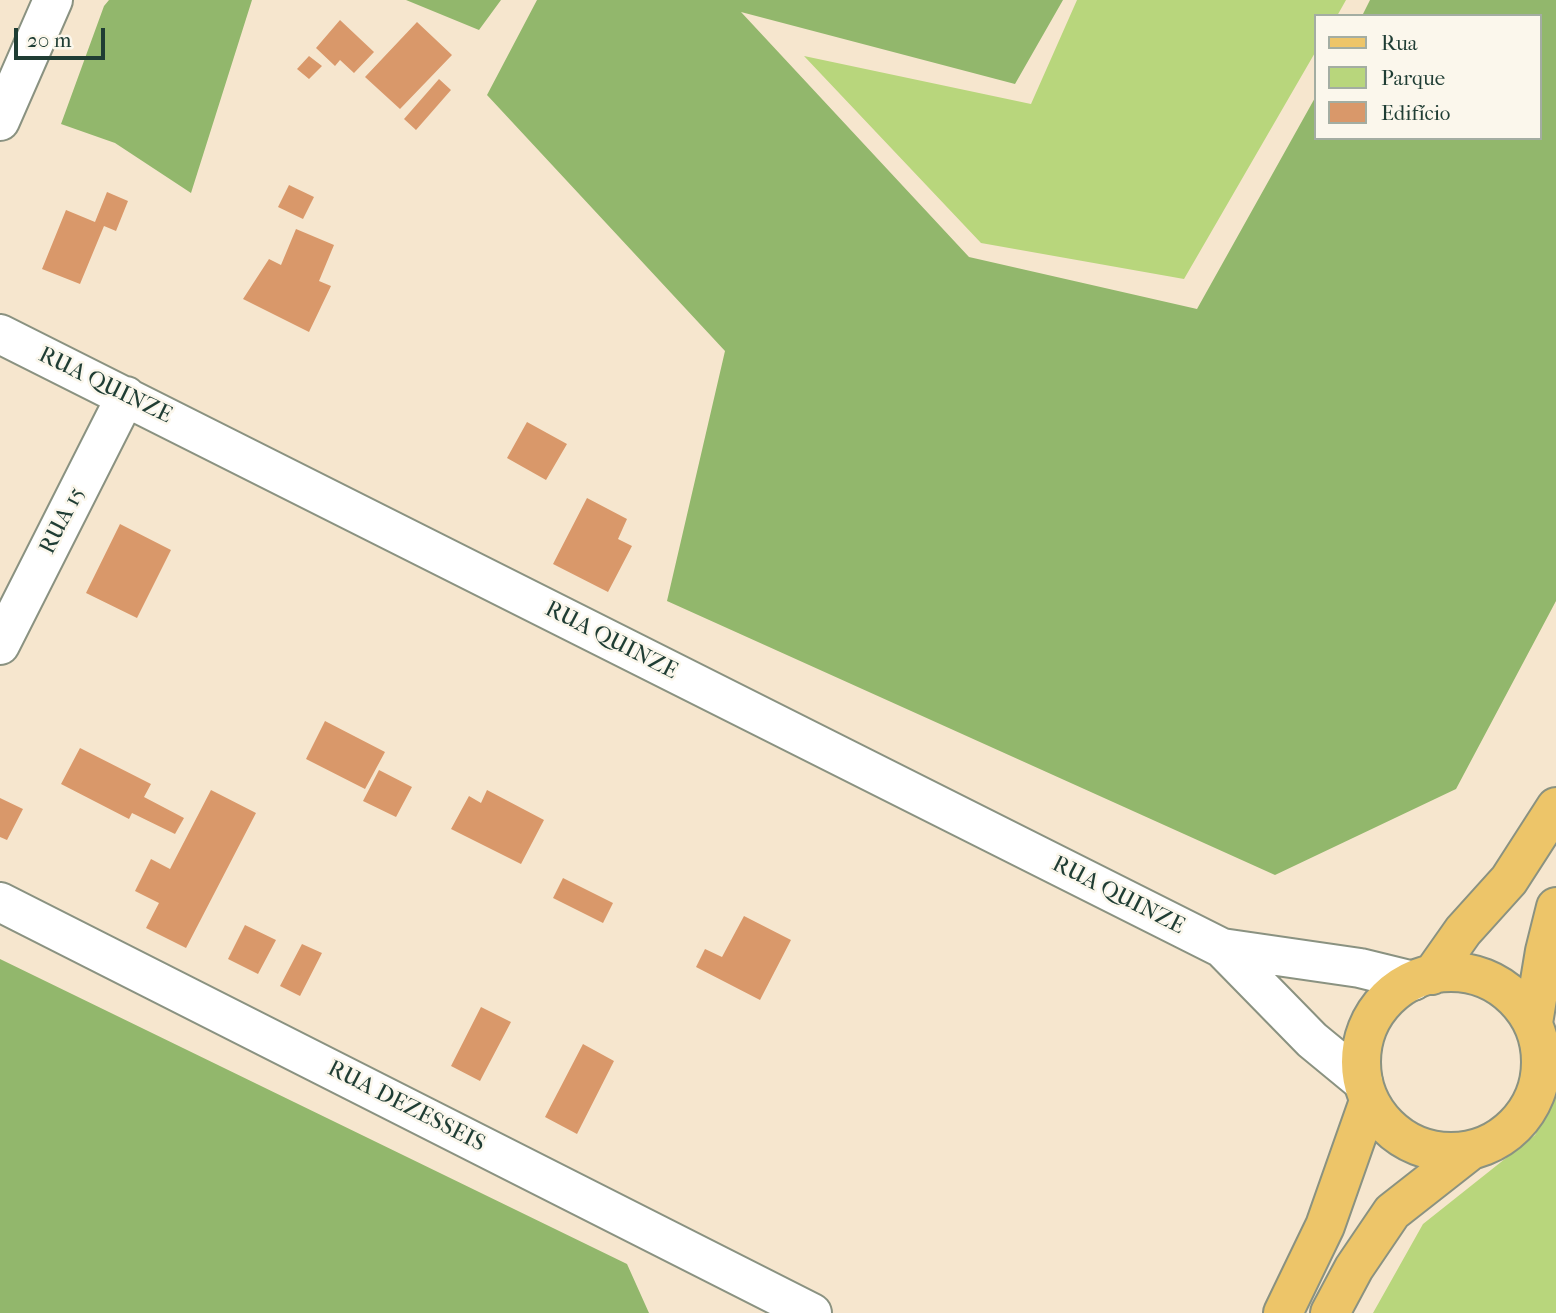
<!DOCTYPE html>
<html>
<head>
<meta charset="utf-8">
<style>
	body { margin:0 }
	#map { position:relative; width:1556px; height:1313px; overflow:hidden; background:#f6e6ce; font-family:"IM FELL French Canon",serif }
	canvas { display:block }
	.legend { position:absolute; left:1314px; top:14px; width:228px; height:126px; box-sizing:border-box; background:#fbf7ec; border:2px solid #a3ada2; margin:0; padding:9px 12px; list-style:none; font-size:21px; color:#1f3d34 }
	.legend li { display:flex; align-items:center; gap:14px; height:35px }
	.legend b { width:35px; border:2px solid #a3ada2 }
	.scale { position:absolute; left:14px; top:28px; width:91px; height:32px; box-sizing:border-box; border:4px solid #1f3d34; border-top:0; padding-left:9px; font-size:21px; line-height:24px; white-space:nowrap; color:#1f3d34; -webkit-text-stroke:5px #fbf7ec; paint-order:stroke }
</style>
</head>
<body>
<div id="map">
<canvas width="1556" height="1313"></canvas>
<ul class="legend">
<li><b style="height:9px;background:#edc569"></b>Rua</li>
<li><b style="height:19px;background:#b8d67c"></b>Parque</li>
<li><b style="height:19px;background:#d9986a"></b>Edifício</li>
</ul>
<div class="scale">20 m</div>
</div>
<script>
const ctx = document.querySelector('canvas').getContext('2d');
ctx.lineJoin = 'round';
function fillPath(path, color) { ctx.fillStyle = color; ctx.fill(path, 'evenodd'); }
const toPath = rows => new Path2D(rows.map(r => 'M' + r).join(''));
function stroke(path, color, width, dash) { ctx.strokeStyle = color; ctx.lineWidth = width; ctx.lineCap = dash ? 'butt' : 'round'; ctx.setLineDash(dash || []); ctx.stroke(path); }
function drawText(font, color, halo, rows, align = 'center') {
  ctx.font = font + ' "IM FELL French Canon",serif'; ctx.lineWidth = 5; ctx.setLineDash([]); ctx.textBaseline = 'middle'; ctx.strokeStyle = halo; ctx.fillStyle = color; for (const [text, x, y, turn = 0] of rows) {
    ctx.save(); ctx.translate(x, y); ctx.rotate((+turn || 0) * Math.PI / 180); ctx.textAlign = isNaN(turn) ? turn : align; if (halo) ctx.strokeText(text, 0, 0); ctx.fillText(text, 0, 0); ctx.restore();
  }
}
fillPath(toPath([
	[1077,0,1346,0,1337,16,1316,16,1316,51,1184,279,981,243,804,56,1031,104],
	[1556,1090,1556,1313,1373,1313,1423,1224,1535,1135]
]), '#b8d67c');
fillPath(toPath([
	[109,0,252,0,191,193,115,143,61,124,104,6],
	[406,0,501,0,479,30],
	[537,0,1063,0,1015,84,741,12,969,257,1197,309,1316,96,1316,138,1540,138,1540,16,1362,16,1370,0,1556,0,1556,601,1456,789,1275,875,667,601,725,351,487,95],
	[0,959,627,1264,649,1313,0,1313]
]), '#92b76c');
fillPath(toPath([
	[340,20,374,52,354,73,340,60,335,66,316,48],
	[417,22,452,55,400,109,365,77],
	[309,56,322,66,309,79,297,69],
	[439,79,451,90,416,130,404,119],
	[289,185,314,197,303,219,278,207],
	[107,192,128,201,116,231,104,226,80,284,42,269,66,210,95,222],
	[296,229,334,245,319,281,331,286,309,332,243,299,269,259,281,265],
	[527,422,567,444,546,480,507,458],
	[587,498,627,519,618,539,632,546,608,592,553,564],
	[120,524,171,550,137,618,86,593],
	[325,721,385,752,365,789,306,759],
	[80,748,151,784,144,797,184,818,175,834,132,813,129,819,61,784],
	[379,770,412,787,396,817,363,801],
	[211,790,256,813,186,948,146,928,159,903,135,891,151,859,170,869],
	[487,790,544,820,521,864,451,829,469,796,481,803],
	[0,798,23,809,7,840,0,837],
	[563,878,613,903,603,923,553,898],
	[744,916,791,940,760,1000,696,967,705,949,722,957],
	[245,925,276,940,258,974,228,959],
	[302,944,322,953,300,996,280,986],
	[481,1007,511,1022,480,1081,451,1066],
	[583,1044,614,1061,577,1134,545,1117]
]), '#d9986a');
const minor = toPath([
	[0,121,53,0],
	[0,334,1222,948,1312,1040,1363,1082],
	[0,645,126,396],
	[0,902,812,1313],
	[1222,948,1360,968,1413,981]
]);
const major = toPath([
	'1361 1062a90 90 0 1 1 180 0a90 90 0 1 1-180 0Z',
	[1432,975,1463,931,1509,880,1556,807],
	[1533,1023,1545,951,1556,907],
	[1283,1313,1325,1226,1369,1101],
	[1330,1313,1354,1268,1392,1212,1471,1150]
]);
stroke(minor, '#8a9281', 42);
stroke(major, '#8a9281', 42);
stroke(minor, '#fff', 38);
stroke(major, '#edc569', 38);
drawText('23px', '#1f3d34', '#fbf7ec', [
	["RUA QUINZE",105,386,26],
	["RUA 15",63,521,-63],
	["RUA QUINZE",611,641,27],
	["RUA QUINZE",1118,896,27],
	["RUA DEZESSEIS",406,1107,27]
]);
</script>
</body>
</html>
